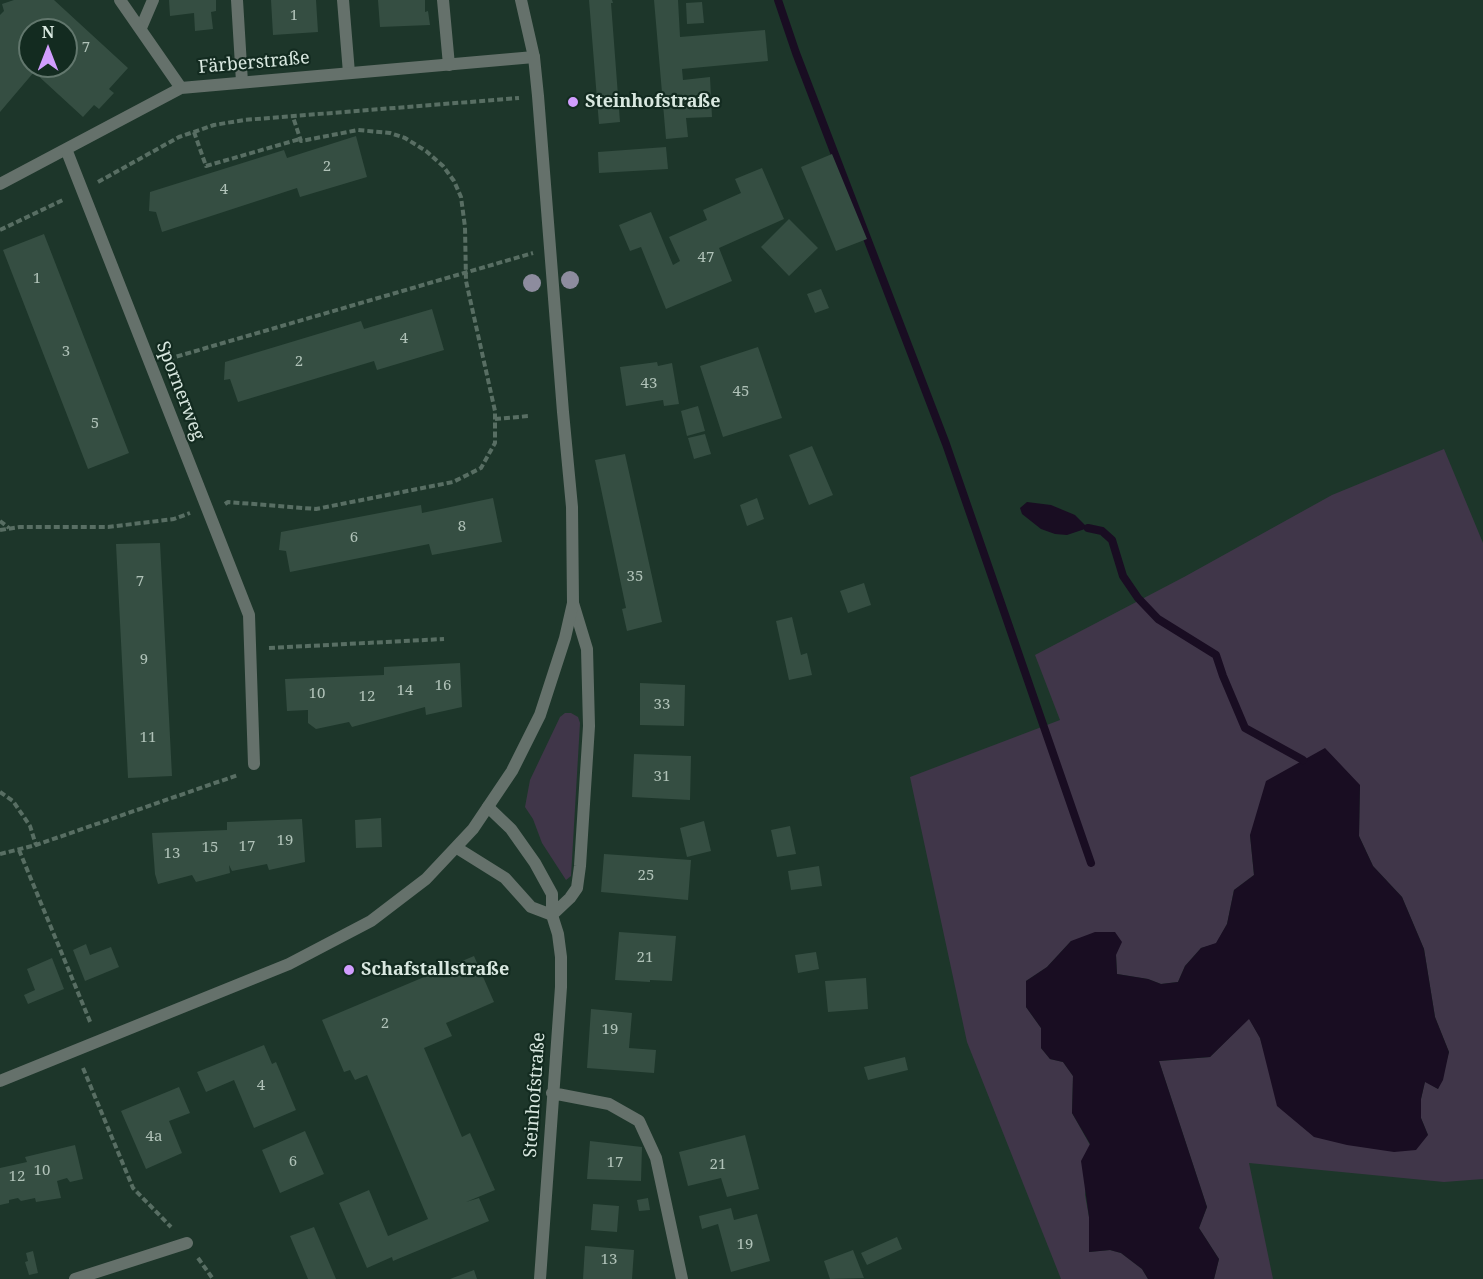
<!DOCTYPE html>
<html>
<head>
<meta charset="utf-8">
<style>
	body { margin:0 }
	#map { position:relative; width:1483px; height:1279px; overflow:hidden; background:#1d362a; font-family:"Noto Serif",serif }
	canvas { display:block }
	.north { position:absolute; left:18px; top:18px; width:60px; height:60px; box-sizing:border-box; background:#132b20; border:2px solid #62776d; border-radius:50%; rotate:0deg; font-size:16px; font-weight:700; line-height:24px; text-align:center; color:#d9e8e0 }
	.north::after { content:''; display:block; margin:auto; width:21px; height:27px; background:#d19dfe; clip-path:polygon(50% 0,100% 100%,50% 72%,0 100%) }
</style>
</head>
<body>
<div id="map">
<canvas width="1483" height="1279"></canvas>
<div class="north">N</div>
</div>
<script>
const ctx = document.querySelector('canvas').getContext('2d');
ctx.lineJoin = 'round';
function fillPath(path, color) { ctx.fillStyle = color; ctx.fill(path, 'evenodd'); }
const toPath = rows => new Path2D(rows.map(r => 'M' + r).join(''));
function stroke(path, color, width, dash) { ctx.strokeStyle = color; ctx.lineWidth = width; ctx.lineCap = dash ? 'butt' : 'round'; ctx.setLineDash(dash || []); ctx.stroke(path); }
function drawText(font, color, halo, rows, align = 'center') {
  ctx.font = font + ' "Noto Serif",serif'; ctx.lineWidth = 4.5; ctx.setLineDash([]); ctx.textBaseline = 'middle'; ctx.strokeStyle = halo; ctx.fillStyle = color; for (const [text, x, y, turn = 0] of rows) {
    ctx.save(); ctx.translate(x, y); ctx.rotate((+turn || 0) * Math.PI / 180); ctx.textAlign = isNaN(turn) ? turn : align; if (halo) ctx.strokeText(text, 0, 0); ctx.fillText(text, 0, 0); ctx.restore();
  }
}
fillPath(toPath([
	[1444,449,1483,543,1483,1179,1444,1182,1249,1163,1273,1279,1214,1279,1219,1259,1199,1228,1207,1207,1159,1061,1210,1057,1249,1018,1260,1038,1270,1070,1428,1135,1421,1118,1421,1099,1425,1081,1438,1089,1449,1052,1435,1017,1424,949,1402,897,1373,866,1359,836,1360,785,1250,835,1254,875,1234,890,1227,924,1216,944,1201,948,1185,966,1178,982,1161,984,1148,979,1117,974,1116,955,1071,941,1047,967,1026,981,1026,1007,1041,1028,1041,1048,1050,1059,1063,1062,1073,1076,1072,1113,1090,1145,1085,1195,1089,1217,1089,1252,1110,1250,1121,1253,1142,1269,1148,1279,1061,1279,967,1042,910,777,1060,720,1035,655,1184,577,1332,495],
	[565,713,571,713,578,717,580,723,571,876,566,880,542,843,533,819,525,807,530,780,560,717]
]), '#403649');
fillPath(toPath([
	[1027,502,1051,505,1075,515,1088,528,1067,535,1055,534,1041,529,1022,514,1020,508],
	[1325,748,1360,785,1359,836,1373,866,1402,897,1424,949,1435,1017,1449,1052,1443,1080,1438,1089,1425,1082,1421,1099,1421,1118,1428,1135,1416,1150,1394,1152,1347,1145,1314,1137,1277,1106,1260,1038,1249,1019,1210,1057,1159,1061,1207,1207,1199,1228,1219,1259,1214,1279,1148,1279,1142,1269,1121,1253,1110,1250,1089,1252,1089,1217,1081,1161,1090,1144,1072,1113,1073,1076,1063,1062,1050,1059,1041,1048,1041,1028,1026,1007,1026,981,1047,967,1071,941,1095,932,1115,932,1122,942,1116,955,1117,974,1148,979,1161,984,1178,982,1185,966,1201,948,1216,943,1227,924,1234,890,1254,875,1250,835,1266,781]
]), '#190d22');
stroke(toPath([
	[778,0,796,53,946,444,1091,863],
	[1088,528,1102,531,1112,540,1123,576,1138,598,1158,619,1216,655,1223,676,1245,728,1303,760]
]), '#190d22', 8);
fillPath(toPath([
	[14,0,54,0,128,68,109,89,114,93,99,109,94,105,83,117,34,72,0,112,0,15,4,11,2,4],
	[30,30,66,30,66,66,30,66],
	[169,0,216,0,216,11,211,12,213,29,195,31,194,13,170,16],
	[271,0,316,0,318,32,273,35],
	[378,0,425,0,425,12,428,11,430,25,380,27],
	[589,0,612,0,613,3,611,3,620,122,599,124],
	[654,0,678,0,680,37,765,30,768,61,682,69,683,80,710,77,712,117,686,118,688,137,666,139],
	[702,2,704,23,687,24,686,3],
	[356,136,367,177,300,197,297,188,162,232,156,212,149,211,150,192,284,150,287,158],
	[666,147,668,169,599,173,598,152],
	[832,154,867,239,836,251,801,167],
	[762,168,784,219,719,248,732,281,666,309,641,247,630,251,619,225,651,212,673,265,680,261,669,237,707,220,703,210,741,193,735,179],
	[789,219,818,248,789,276,761,247],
	[44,234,129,453,88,469,3,250],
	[821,289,829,308,815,313,807,294],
	[432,309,444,350,377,370,374,361,238,402,230,379,224,380,225,362,361,321,364,329],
	[758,347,782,418,723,437,700,366],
	[657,362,658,366,672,363,679,404,664,406,663,400,626,406,620,367],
	[698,406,705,431,687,436,681,411],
	[705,434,711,454,694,459,688,438],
	[812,446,833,495,809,505,789,455],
	[625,454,662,622,627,631,622,609,626,608,595,460],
	[493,498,502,542,432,555,429,544,290,572,286,551,279,550,281,532,421,505,422,513],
	[757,498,764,519,747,526,740,505],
	[160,543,172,776,128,778,116,544],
	[864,583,871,605,848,613,840,591],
	[792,617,801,655,807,653,812,675,789,680,776,621],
	[460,663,462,707,426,715,425,707,352,727,349,722,316,729,308,723,308,710,287,711,285,679,384,675,384,667],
	[640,683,685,685,684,726,640,725],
	[634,754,691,756,690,800,632,797],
	[381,818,382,847,356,848,355,820],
	[302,819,305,862,269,870,267,864,232,871,229,865,230,873,196,882,192,875,158,884,155,874,152,833,227,830,227,822],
	[704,821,711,851,687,857,680,828],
	[790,826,796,854,777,857,771,830],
	[604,854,691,860,688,900,601,892],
	[819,866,822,886,791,890,788,871],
	[619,932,676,936,672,981,650,980,650,982,615,980],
	[86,944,90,955,111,947,119,967,85,981,73,950],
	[816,952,819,969,798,973,795,955],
	[474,956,494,1002,446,1023,452,1036,424,1048,462,1137,470,1133,495,1190,466,1202,479,1198,489,1221,393,1261,392,1257,367,1268,339,1203,369,1190,388,1236,428,1219,367,1075,355,1080,350,1070,344,1072,322,1020],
	[52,958,64,989,28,1004,24,995,35,990,27,969],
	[866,978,868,1009,828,1012,825,981],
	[591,1009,632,1013,629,1048,656,1050,654,1073,587,1068],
	[264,1045,272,1064,276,1062,296,1110,254,1128,234,1080,206,1092,197,1072],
	[905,1057,908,1070,868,1080,864,1067],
	[179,1087,190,1113,169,1121,182,1153,146,1169,121,1111],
	[305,1131,324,1174,280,1193,262,1150],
	[745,1135,759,1189,727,1197,721,1178,688,1186,679,1152],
	[590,1141,642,1147,641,1181,587,1179],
	[75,1145,83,1179,70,1182,67,1178,57,1181,61,1198,36,1202,35,1198,21,1201,18,1198,9,1200,9,1203,0,1205,0,1168,27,1162,25,1157],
	[648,1198,650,1210,639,1211,637,1200],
	[593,1204,619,1206,617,1232,591,1230],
	[731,1208,734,1220,757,1214,770,1261,731,1272,718,1224,702,1229,699,1216],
	[314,1227,336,1279,308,1279,290,1236],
	[897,1237,902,1249,867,1265,861,1253],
	[585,1246,634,1250,632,1279,583,1279],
	[853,1250,864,1278,830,1279,824,1261],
	[33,1251,38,1273,29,1275,25,1262,28,1261,26,1253],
	[474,1270,477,1279,450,1279]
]), '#354e42');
stroke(toPath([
	[194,132,206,166,300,139],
	[98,182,179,137,214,125,244,120,519,98],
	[0,230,65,199],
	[168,359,533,253],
	[495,419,529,416],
	[225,504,228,502,316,509,453,482,481,468,495,443,495,411,466,281,465,227,461,197,454,181,443,166,426,151,405,138,390,133,358,130,301,141,293,117],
	[0,521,9,528],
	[0,530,20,527,108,527,174,519,190,513],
	[269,648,444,639],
	[0,792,13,801,30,826,36,845],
	[19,850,91,1024],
	[0,854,36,845,238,775],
	[83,1068,133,1188,171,1227],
	[198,1258,213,1279]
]), '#586e63', 4, [6, 3]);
stroke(toPath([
	[237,0,242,82],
	[343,0,349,73],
	[443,0,449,65],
	[141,28,153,0],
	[75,1279,187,1243]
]), '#65716b', 12);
stroke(toPath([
	[120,0,181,88],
	[66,149,249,615,254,764],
	[0,184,181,88,534,57],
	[488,807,511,829,535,863,552,894,552,915,558,934,561,957,561,987,540,1279],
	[457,848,505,878,531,907,552,915],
	[552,915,570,898,577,888,580,866,589,726,587,649,573,603],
	[552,1093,609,1104,639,1121,656,1158,682,1279]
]), '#65716b', 12);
stroke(toPath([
	[0,1081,289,964,371,921,426,879,473,829,512,771,540,715,565,638,573,603,572,507,563,412,538,96,534,57,521,0]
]), '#65716b', 12);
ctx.fillStyle = '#8d8c9e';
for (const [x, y] of [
	[570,280],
	[532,283]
]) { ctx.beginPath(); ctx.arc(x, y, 9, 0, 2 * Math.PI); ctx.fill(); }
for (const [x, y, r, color] of [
	[573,102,6,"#d19dfe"],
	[349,970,6,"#d19dfe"]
]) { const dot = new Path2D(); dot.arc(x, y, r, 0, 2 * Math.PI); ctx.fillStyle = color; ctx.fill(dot); stroke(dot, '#132b20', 2); }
drawText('15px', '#b0c2b8', null, [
	["1",294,16],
	["7",86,48],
	["2",327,167],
	["4",224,190],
	["47",706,258],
	["1",37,279],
	["4",404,339],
	["3",66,352],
	["2",299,362],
	["43",649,384],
	["45",741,392],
	["5",95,424],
	["8",462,527],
	["6",354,538],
	["35",635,577],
	["7",140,582],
	["9",144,660],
	["16",443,686],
	["14",405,691],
	["10",317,694],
	["12",367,697],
	["33",662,705],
	["11",148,738],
	["31",662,777],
	["19",285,841],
	["17",247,847],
	["15",210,848],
	["13",172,854],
	["25",646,876],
	["21",645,958],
	["2",385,1024],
	["19",610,1030],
	["4",261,1086],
	["4a",154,1137],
	["6",293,1162],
	["17",615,1163],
	["21",718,1165],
	["10",42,1171],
	["12",17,1177],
	["19",745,1245],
	["13",609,1260]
]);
drawText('18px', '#d9e8e0', '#132b20', [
	["Färberstraße",254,63,-5],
	["Spornerweg",180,391,69],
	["Steinhofstraße",535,1095,-86]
]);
drawText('bold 18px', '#d9e8e0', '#132b20', [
	["Steinhofstraße",585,102],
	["Schafstallstraße",361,970]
], 'left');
</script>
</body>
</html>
